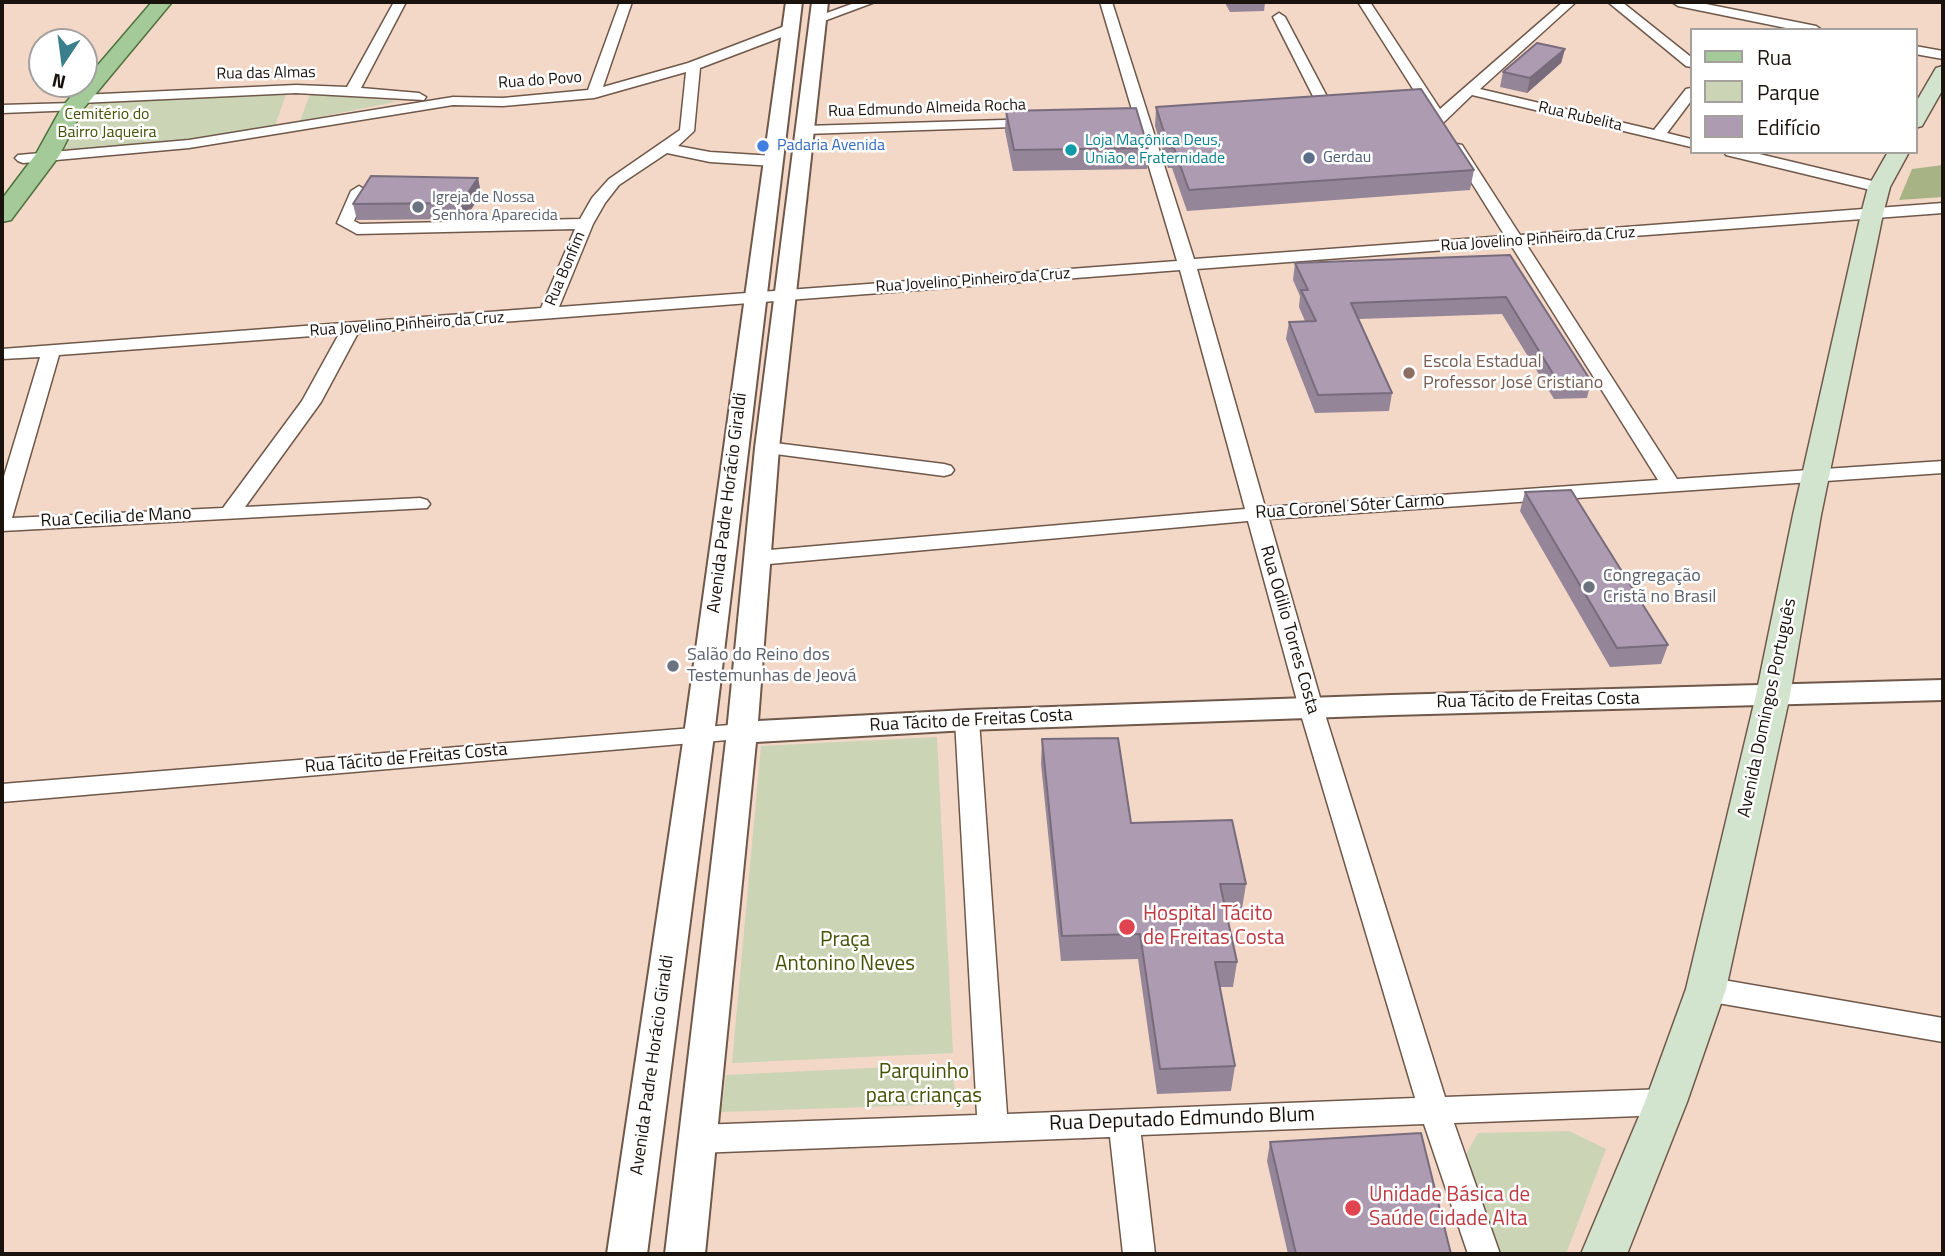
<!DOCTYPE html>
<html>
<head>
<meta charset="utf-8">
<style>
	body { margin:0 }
	#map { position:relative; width:1945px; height:1256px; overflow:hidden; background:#f3d8c8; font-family:"Titillium Web",sans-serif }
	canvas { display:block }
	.frame { position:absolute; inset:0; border:4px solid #1a120c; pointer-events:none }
	.legend { position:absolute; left:1690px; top:28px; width:228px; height:126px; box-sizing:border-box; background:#fff; border:2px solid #a3a09e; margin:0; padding:9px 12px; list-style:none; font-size:21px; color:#1a120c }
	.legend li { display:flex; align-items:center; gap:14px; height:35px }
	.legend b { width:35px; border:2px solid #a3a09e }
	.north { position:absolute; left:28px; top:28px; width:70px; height:70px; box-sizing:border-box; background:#fff; border:2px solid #a3a09e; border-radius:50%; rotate:193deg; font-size:19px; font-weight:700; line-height:28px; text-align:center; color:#1a120c }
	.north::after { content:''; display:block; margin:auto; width:24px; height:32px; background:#3a808c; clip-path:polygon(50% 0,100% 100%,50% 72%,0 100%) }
</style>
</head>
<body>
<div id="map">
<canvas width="1945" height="1256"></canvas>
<div class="frame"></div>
<ul class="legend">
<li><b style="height:9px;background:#a4ca9a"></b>Rua</li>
<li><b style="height:19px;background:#cbd4b5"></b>Parque</li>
<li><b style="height:19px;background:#ac9bb1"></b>Edifício</li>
</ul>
<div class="north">N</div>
</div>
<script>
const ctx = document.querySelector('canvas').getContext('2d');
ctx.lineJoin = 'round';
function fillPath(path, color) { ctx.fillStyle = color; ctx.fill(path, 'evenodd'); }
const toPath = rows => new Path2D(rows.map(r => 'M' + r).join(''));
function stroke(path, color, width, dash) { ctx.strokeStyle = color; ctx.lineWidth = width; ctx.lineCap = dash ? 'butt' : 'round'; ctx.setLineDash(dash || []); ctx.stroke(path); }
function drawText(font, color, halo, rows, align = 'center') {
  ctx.font = font + ' "Titillium Web",sans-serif'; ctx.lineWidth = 5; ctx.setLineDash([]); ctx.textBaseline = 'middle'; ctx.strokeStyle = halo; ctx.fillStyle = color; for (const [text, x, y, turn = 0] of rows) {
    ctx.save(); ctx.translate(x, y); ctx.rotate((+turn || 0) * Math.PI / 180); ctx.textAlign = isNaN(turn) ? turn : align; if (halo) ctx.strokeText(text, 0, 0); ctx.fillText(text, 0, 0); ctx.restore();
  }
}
fillPath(toPath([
	[286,94,275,126,225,137,64,151,92,102],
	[310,94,400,101,300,121],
	[937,737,953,1053,732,1063,761,746],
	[952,1064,956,1104,721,1112,726,1075],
	[1569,1131,1606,1149,1566,1254,1496,1254,1465,1156,1478,1133]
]), '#cbd4b5');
fillPath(toPath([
	[1943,165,1943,197,1899,200,1912,169]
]), '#a7b385');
const minor = toPath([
	[394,2,406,2,361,88,419,93,426,97,424,100,296,93,80,103,73,99,80,95,296,85,347,87,394,2],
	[620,2,632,2,603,87,688,63,785,26,795,26,795,32,700,68,694,131,678,146,710,152,774,156,782,161,774,166,710,162,667,153,619,185,605,203,593,224,559,307,1177,261,1100,2,1112,2,1194,259,1505,236,1450,148,1457,144,1462,145,1520,235,1943,203,1943,213,1526,244,1677,479,1943,461,1943,473,1269,519,1323,708,1445,1097,1666,1089,1677,1093,1681,1102,1677,1111,1666,1115,1454,1123,1500,1254,1468,1254,1424,1124,1141,1135,1155,1254,1123,1254,1110,1137,697,1153,686,1149,681,1139,686,1129,697,1125,977,1115,955,720,958,714,967,712,976,714,979,720,1007,1114,1415,1098,1299,708,1248,521,758,565,750,563,747,558,750,553,758,551,1245,509,1180,270,358,333,321,402,245,507,420,498,427,500,430,504,427,508,2,531,2,483,40,357,2,359,2,349,541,308,575,229,357,234,337,223,351,191,359,186,367,191,354,221,360,224,580,219,592,198,609,179,680,130,686,72,594,98,503,106,453,105,189,148,23,163,18,161,15,158,18,155,189,140,453,97,503,98,588,90,620,2],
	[1511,245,1658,480,1265,507,1197,269,1511,245],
	[339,334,302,401,223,508,12,518,59,355,339,334],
	[857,2,875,2,824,21,819,22,813,18,857,2],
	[1358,2,1370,2,1440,109,1563,2,1576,2,1480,89,1654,130,1686,89,1691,88,1691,101,1667,133,1691,139,1691,147,1472,95,1444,122,1434,122,1358,2],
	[1608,2,1622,2,1691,57,1691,67,1686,66,1608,2],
	[1672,2,1696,2,1816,26,1822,30,1796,30,1678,6,1672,2],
	[1279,13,1285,17,1332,106,1330,109,1320,109,1318,106,1273,17,1279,13],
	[1915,46,1943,51,1943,59,1915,54,1915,46],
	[73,103,78,104,78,110,2,113,2,105,73,103],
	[1037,119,1042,120,1044,123,1042,126,805,134,798,130,805,126,1037,119],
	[1724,152,1751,152,1885,184,1887,187,1879,192,1726,155,1724,152],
	[767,442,944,464,951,466,954,470,951,474,944,476,760,452,757,448,760,444,767,442],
	[742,724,751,726,754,732,751,738,2,802,2,784,742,724],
	[1706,977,1943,1018,1943,1042,1706,1001,1696,997,1692,989,1696,981,1706,977]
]);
const tertiary = toPath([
	[786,2,802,2,714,735,647,1254,607,1254,684,735,786,2],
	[812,2,828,2,779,448,758,721,967,710,1392,695,1943,680,1943,700,1392,715,967,730,756,742,705,1254,665,1254,727,732,755,448,812,2]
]);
const secondary = toPath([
	[1943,66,1943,89,1922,126,1915,128,1915,104,1936,68,1943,66],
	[1888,152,1909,152,1890,187,1883,214,1821,515,1790,695,1726,989,1687,1102,1627,1254,1581,1254,1645,1102,1686,989,1756,695,1793,515,1861,214,1868,187,1888,152]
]);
const primary = toPath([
	[152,2,172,2,83,109,59,156,11,220,2,222,2,199,36,154,62,107,152,2]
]);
stroke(minor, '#6f584a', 3);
stroke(tertiary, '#6f584a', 4);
stroke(secondary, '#6f584a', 3);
stroke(primary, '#4d723d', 3);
fillPath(minor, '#fff');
fillPath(tertiary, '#fff');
fillPath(secondary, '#d2e4cd');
fillPath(primary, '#a4ca9a');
fillPath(toPath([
	[1173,2,1265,2,1264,11,1230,12,1225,3,1174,4],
	[1930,2,1943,2,1943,4],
	[1565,49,1561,63,1527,93,1500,87,1503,72],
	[1156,107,1474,170,1470,190,1187,211,1172,168,1168,168,1155,126],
	[1006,111,1148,148,1147,169,1013,171,1005,131],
	[478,178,481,194,465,219,357,220,353,204],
	[1510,255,1591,381,1587,398,1554,399,1502,314,1359,319,1392,393,1389,411,1315,413,1286,339,1289,322,1305,321,1299,307,1300,296,1293,280,1295,263],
	[1525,492,1668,645,1661,664,1610,667,1520,511],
	[1042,739,1131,823,1246,884,1242,909,1226,909,1237,962,1233,987,1220,987,1235,1066,1231,1091,1157,1094,1138,959,1061,961,1041,764],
	[1270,1142,1451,1254,1288,1254,1267,1161]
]), '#948598');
fillPath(toPath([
	[1565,49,1561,63,1527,93,1530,78],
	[478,178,481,194,465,219,461,203]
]), '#786c7c');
const building = toPath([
	[1537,43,1565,49,1530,78,1503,72,1537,43],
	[1421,89,1474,170,1189,190,1174,148,1169,148,1156,107,1421,89],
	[1136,108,1148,148,1014,150,1006,111,1136,108],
	[371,176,478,178,461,203,353,204,371,176],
	[1510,255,1591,381,1558,382,1506,297,1351,303,1392,393,1318,395,1289,322,1316,321,1301,290,1308,290,1295,263,1510,255],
	[1571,490,1668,645,1617,648,1525,492,1571,490],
	[1118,738,1131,823,1232,820,1246,884,1220,884,1237,962,1215,962,1235,1066,1160,1069,1140,934,1062,936,1042,739,1118,738],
	[1421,1133,1451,1254,1296,1254,1270,1142,1421,1133]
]);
fillPath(building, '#ac9bb1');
stroke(building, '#786c7c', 2);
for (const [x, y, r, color] of [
	[763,146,7,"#3f7fe0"],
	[1071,150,7,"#0f9aa8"],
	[1309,158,7,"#5c6f8a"],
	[418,207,7,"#6b7280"],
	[1409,373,7,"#8d6e63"],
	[1589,587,7,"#6b7280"],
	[673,666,7,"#6b7280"],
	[1127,927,9,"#e0444e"],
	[1353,1208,9,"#e0444e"]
]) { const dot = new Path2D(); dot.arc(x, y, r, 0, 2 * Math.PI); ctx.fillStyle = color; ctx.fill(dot); stroke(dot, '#fff', 2.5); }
drawText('16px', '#1a120c', '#fff', [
	["Rua das Almas",266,74,-1],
	["Rua do Povo",540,81,-4],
	["Rua Edmundo Almeida Rocha",927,109,-2],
	["Rua Rubelita",1580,117,13],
	["Rua Jovelino Pinheiro da Cruz",1538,240,-4],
	["Rua Bonfim",566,269,-67],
	["Rua Jovelino Pinheiro da Cruz",973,281,-4],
	["Rua Jovelino Pinheiro da Cruz",407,325,-4]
]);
drawText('16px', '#455207', '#fff', [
	["Cemitério do",107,115],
	["Bairro Jaqueira",107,133]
]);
drawText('16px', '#0d838f', '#fff', [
	["Loja Maçônica Deus,",1085,141],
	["União e Fraternidade",1085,159]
], 'left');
drawText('16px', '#366cbe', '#fff', [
	["Padaria Avenida",777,146]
], 'left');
drawText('16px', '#4e5e75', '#fff', [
	["Gerdau",1323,158]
], 'left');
drawText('16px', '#5b616d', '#fff', [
	["Igreja de Nossa",432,198],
	["Senhora Aparecida",432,216]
], 'left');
drawText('18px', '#785e54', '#fff', [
	["Escola Estadual",1423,363],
	["Professor José Cristiano",1423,384]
], 'left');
drawText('18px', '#1a120c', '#fff', [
	["Avenida Padre Horácio Giraldi",728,503,-83],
	["Rua Coronel Sóter Carmo",1350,507,-4],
	["Rua Cecilia de Mano",116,518,-3],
	["Rua Odilio Torres Costa",1289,630,74],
	["Rua Tácito de Freitas Costa",1538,701,-1],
	["Avenida Domingos Português",1768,708,-78],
	["Rua Tácito de Freitas Costa",971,721,-3],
	["Rua Tácito de Freitas Costa",406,759,-5],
	["Avenida Padre Horácio Giraldi",653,1065,-82]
]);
drawText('18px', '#5b616d', '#fff', [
	["Congregação",1603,577],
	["Cristã no Brasil",1603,598],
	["Salão do Reino dos",687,656],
	["Testemunhas de Jeová",687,677]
], 'left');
drawText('21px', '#be3a42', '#fff', [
	["Hospital Tácito",1143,915],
	["de Freitas Costa",1143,939],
	["Unidade Básica de",1369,1196],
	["Saúde Cidade Alta",1369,1220]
], 'left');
drawText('21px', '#455207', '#fff', [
	["Praça",845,941],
	["Antonino Neves",845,965],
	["Parquinho",924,1073],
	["para crianças",924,1097]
]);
drawText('21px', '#1a120c', '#fff', [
	["Rua Deputado Edmundo Blum",1182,1120,-2]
]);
</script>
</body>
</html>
